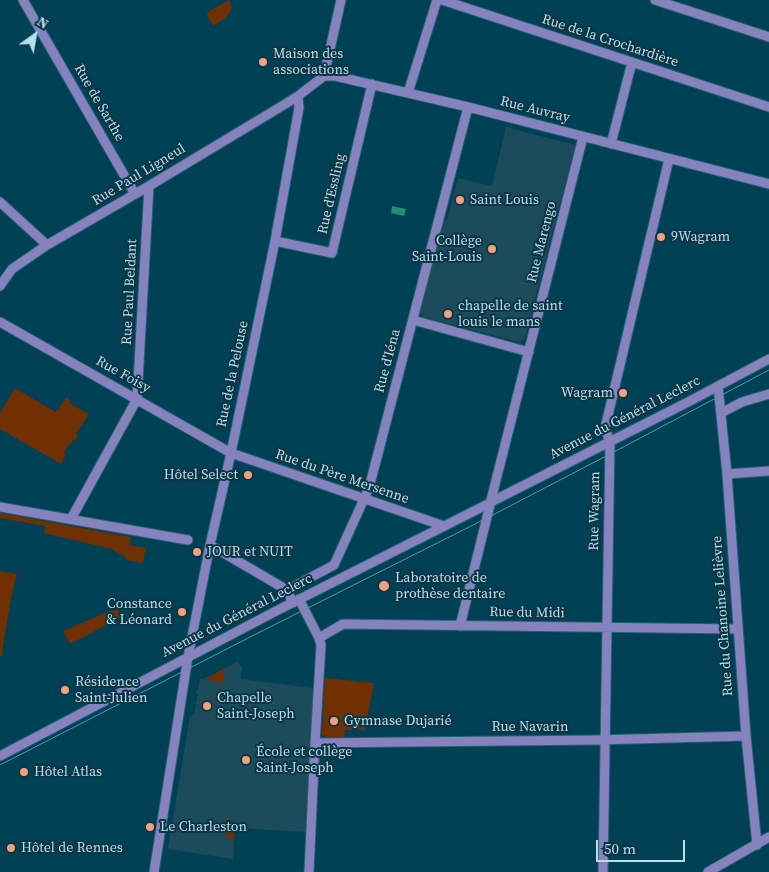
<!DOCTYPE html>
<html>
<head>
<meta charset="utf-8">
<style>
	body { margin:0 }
	#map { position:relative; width:769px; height:872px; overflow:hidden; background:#004156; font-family:"Source Serif 4",serif }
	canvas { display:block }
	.north { position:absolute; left:10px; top:10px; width:50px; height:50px; -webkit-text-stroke:4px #0c3645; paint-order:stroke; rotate:32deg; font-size:14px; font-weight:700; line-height:20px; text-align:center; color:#b9ddec }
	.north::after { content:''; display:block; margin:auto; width:18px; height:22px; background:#b9ddec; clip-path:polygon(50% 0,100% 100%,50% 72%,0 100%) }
	.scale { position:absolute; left:596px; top:840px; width:89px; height:22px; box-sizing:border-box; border:2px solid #b9ddec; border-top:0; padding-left:6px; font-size:15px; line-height:18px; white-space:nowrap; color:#b9ddec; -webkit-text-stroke:4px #0c3645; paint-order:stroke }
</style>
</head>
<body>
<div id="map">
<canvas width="769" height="872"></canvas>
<div class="north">N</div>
<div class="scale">50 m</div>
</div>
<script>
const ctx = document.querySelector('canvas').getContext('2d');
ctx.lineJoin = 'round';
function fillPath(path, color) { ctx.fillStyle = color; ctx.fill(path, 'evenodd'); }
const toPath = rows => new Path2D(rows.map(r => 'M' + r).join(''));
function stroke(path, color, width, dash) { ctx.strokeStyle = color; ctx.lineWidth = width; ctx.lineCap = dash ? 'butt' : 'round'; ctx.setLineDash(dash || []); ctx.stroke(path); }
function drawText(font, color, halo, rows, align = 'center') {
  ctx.font = font + ' "Source Serif 4",serif'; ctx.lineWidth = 4; ctx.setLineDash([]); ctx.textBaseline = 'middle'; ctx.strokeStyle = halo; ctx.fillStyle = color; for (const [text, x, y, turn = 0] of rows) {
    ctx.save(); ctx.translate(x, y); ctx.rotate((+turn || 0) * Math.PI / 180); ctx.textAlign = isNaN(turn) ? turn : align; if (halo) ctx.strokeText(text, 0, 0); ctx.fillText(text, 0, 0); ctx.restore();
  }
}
fillPath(toPath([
	[506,127,575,145,525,338,519,342,424,317,420,312,444,221,446,220,448,217,458,178,492,186],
	[238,661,243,670,241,671,241,679,313,688,306,832,235,828,233,859,168,849,190,716,194,715,196,705,194,704,194,703,196,703,198,693,196,693,196,691,198,691,200,679,204,679]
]), '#1c4b5c');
fillPath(toPath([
	[229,0,232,7,227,17,213,26,206,13],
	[15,388,56,412,66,398,71,401,69,403,89,414,76,434,78,436,75,441,73,440,71,444,69,444,64,453,66,455,61,464,0,429,0,413],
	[0,513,131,537,130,545,146,548,143,563,127,560,124,556,111,549,44,533,45,526,0,518],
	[0,571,17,574,12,593,3,646,2,657,0,656],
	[118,610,122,617,70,644,63,631,109,611],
	[225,668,223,683,204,679,213,675],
	[325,678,374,683,365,730,345,730,344,737,343,738,326,737,325,735,322,735],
	[224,820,230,821,232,828,235,828,234,841,230,840,221,828,221,824]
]), '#712f04');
fillPath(toPath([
	[392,206,406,209,404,216,391,213]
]), '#23906d');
const minor = toPath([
	[23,0,135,194],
	[442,0,769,107],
	[655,0,769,37],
	[324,76,341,0],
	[408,93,437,0],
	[611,144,632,62],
	[0,202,47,245],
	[275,241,332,253,372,84],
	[0,286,12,269,47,245,149,186,282,106,298,96,324,76,335,76,468,107,769,184],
	[413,320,529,352],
	[0,322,231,453,444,526],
	[718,386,727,474,746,736,757,845],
	[721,413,742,402,769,394],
	[727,474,769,471],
	[491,500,583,137],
	[493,501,690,401,769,359],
	[0,507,188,540],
	[71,519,137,399,149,186],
	[210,545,287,590,293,603],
	[287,590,334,565,369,488,468,107],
	[299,599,319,638,321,645,315,743,309,872],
	[460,626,490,505],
	[319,638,343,624,738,629],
	[315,743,596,740,746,736],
	[0,756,278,610,488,504],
	[154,872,188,657,210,545,231,453,275,241,299,108,298,96],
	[603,872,610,442,605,428,669,159],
	[708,872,769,837]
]);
stroke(minor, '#256074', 11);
stroke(minor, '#8682be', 9);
stroke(toPath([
	[0,765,260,632,487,518,610,454,769,370]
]), '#5f91a3', 1);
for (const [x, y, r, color] of [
	[263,62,5,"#f1a17b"],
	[460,200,5,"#f1a17b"],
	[661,237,5,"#f1a17b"],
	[492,249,5,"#f1a17b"],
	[448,314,5,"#f1a17b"],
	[623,393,5,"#f1a17b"],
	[248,475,5,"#f1a17b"],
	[197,552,5,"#f1a17b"],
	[384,586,6,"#f1a17b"],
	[182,612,5,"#f1a17b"],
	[65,690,5,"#f1a17b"],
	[207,706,5,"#f1a17b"],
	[334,721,5,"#f1a17b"],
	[246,760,5,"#f1a17b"],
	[24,772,5,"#f1a17b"],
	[150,827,5,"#f1a17b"],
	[11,848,5,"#f1a17b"]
]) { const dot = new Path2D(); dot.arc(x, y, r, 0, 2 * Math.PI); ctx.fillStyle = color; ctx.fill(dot); stroke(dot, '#0c3645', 2); }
drawText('14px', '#b9ddec', '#0c3645', [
	["Rue de la Crochardière",610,41,18],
	["Rue de Sarthe",99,103,60],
	["Rue Auvray",535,110,14],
	["Rue Paul Ligneul",139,175,-31],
	["Rue d'Essling",332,194,-77],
	["Rue Marengo",542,242,-76],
	["Rue Paul Beldant",130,292,-87],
	["Rue d'Iéna",388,361,-75],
	["Rue de la Pelouse",233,374,-78],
	["Rue Foisy",123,375,29],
	["Avenue du Général Leclerc",625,418,-27],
	["Rue du Père Mersenne",342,477,19],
	["Rue Wagram",595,511,-89],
	["Rue du Midi",527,613,1],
	["Avenue du Général Leclerc",237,616,-27],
	["Rue du Chanoine Lelièvre",723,616,-94],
	["Rue Navarin",530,727]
]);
drawText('14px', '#b9ddec', '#0c3645', [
	["Maison des",273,54],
	["associations",273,70],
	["Saint Louis",470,200],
	["9Wagram",671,237],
	["Collège",482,241,"right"],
	["Saint-Louis",482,257,"right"],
	["chapelle de saint",458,306],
	["louis le mans",458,322],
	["Wagram",613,393,"right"],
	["Hôtel Select",238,475,"right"],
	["JOUR et NUIT",207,552],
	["Laboratoire de",395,578],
	["prothèse dentaire",395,594],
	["Constance",172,604,"right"],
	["& Léonard",172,620,"right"],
	["Résidence",75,682],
	["Saint-Julien",75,698],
	["Chapelle",217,698],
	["Saint-Joseph",217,714],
	["Gymnase Dujarié",344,721],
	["École et collège",256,752],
	["Saint-Joseph",256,768],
	["Hôtel Atlas",34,772],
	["Le Charleston",160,827],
	["Hôtel de Rennes",21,848]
], 'left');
</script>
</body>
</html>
